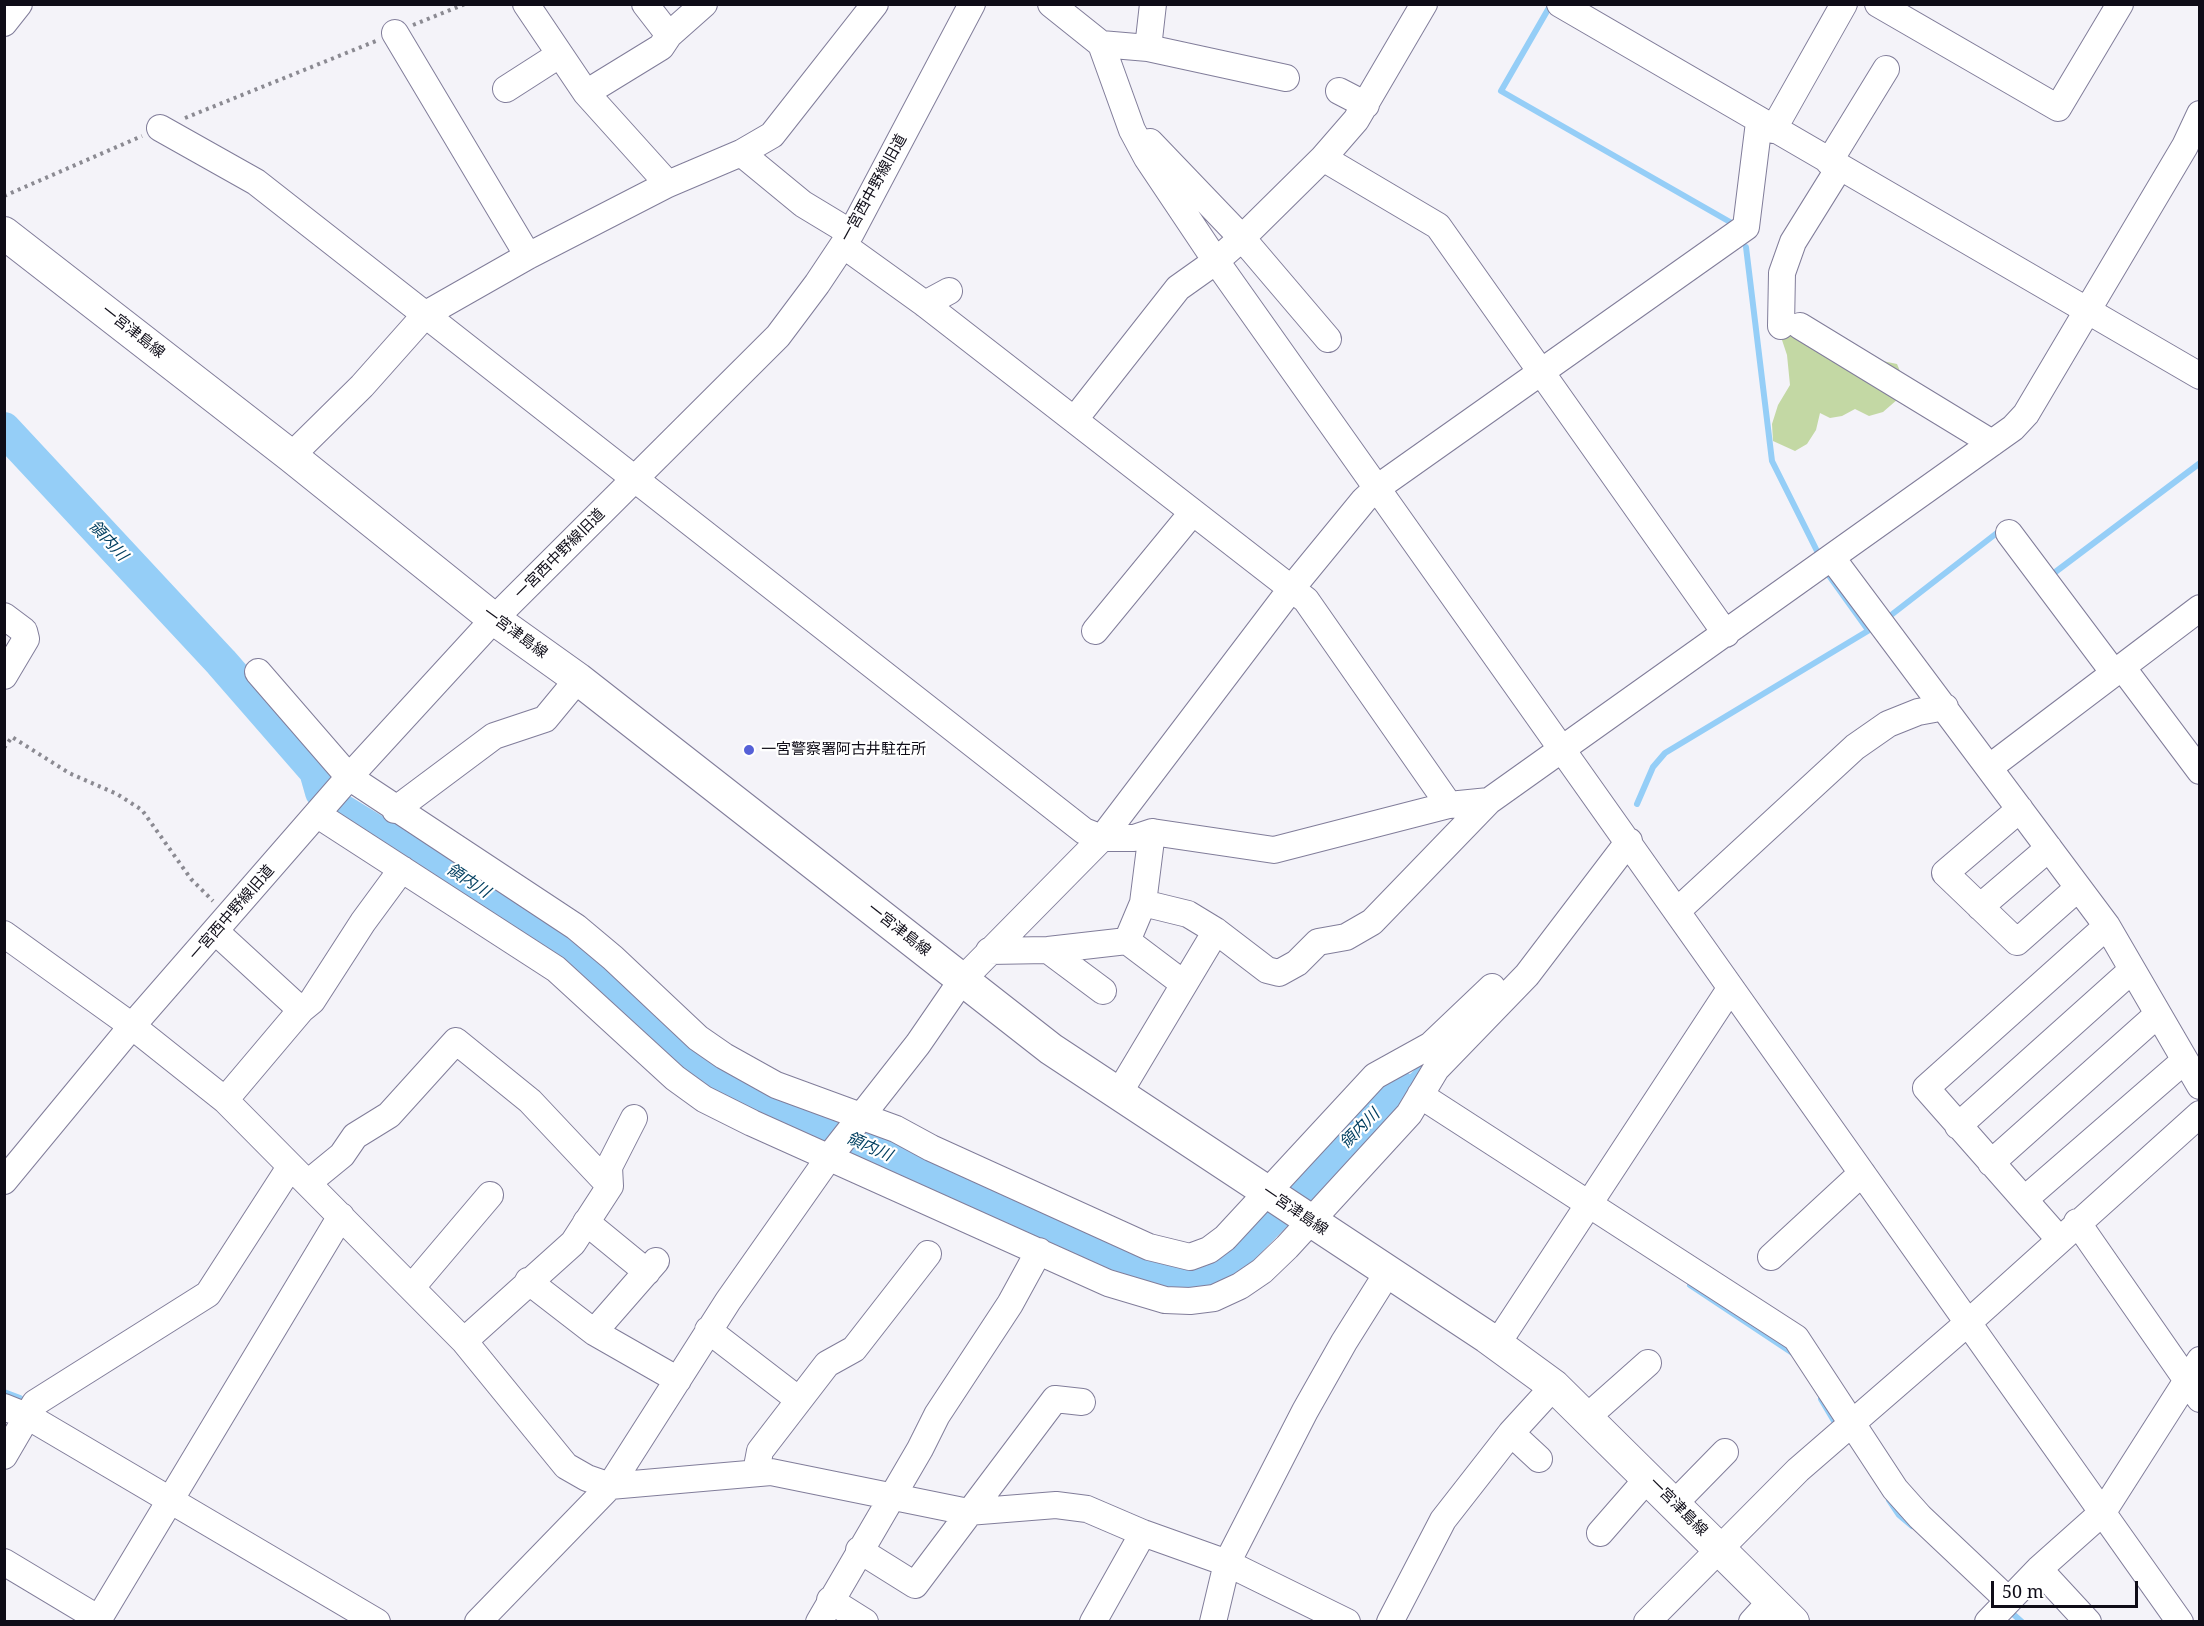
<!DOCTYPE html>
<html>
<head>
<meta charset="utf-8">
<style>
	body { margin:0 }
	#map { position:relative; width:2204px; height:1626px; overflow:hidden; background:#f4f3f9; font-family:"Noto Serif",serif }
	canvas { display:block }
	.frame { position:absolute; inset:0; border:6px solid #0e0c17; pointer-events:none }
	.scale { position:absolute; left:1991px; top:1581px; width:147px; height:27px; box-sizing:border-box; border:3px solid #0e0c17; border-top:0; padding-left:8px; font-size:18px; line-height:21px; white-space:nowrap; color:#0e0c17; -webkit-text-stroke:4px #fff; paint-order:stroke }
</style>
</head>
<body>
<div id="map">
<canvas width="2204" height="1626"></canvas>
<div class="frame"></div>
<div class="scale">50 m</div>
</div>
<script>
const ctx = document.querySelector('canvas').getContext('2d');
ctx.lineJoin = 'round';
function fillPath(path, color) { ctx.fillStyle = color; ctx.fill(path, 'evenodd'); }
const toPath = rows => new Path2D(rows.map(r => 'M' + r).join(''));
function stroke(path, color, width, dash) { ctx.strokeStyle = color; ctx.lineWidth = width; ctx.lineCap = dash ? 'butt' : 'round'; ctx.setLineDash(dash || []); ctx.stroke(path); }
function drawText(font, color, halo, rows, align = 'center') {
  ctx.font = font + ' "Noto Serif","Noto Sans JP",serif'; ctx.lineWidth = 4.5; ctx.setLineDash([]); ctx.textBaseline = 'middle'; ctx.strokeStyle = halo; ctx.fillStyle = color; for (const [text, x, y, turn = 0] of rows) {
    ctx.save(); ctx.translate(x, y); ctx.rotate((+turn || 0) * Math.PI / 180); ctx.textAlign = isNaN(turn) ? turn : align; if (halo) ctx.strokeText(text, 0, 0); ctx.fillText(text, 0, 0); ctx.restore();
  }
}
fillPath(toPath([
	[1793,318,1873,359,1897,364,1905,383,1898,399,1883,412,1869,416,1855,409,1842,416,1830,418,1820,413,1816,430,1807,444,1795,451,1773,441,1772,424,1778,405,1790,385,1787,355,1780,334]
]), '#c3d8a4');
stroke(toPath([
	[1550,6,1501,91,1730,222],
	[1746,247,1772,461,1819,555],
	[1825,570,1868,630],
	[2050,576,2200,463],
	[1886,619,2002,529],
	[1637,804,1653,767,1665,753,1871,629],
	[1413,1097,1400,1088,1429,1060],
	[1690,1285,1794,1354],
	[4,1392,20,1398],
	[1821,1399,1837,1426],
	[1889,1500,1899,1515,1912,1526],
	[2013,1614,2022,1622]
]), '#95cef7', 6);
stroke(toPath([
	[4,429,221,662,316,771,322,792],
	[340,810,379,834,409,844,582,955,714,1077,1134,1267,1165,1276,1198,1274,1228,1262,1400,1088]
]), '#95cef7', 34);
const minor = toPath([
	[526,4,586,93,668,184],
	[1051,4,1101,44,1132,130,1147,158,1216,261,2180,1622],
	[1560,4,2200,376],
	[1878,4,2058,108,2120,4],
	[4,23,19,4],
	[395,33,528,256],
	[669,35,704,4],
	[1101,44,1148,48,1286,78],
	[1148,48,1153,4],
	[506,89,559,55],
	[1339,91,1366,105],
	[586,93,661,47,669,35,645,4],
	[160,128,256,182,1084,831,1102,838,1134,838,1152,832,1274,850,1449,805],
	[1773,130,1844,4],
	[1150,142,1242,238,1328,339],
	[741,153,803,204,851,233],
	[1323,158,1438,226,1726,634],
	[1829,162,1886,69],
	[843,245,925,304,1306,600,1449,805,1489,801,2013,428,2026,414,2185,146,2200,114],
	[925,304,949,291],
	[1781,326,1782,273,1793,242,1839,168],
	[1800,326,1992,443],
	[1075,419,1178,288,1216,261,1242,238,1323,158,1356,120,1424,4],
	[291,456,362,386,426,314,528,256,668,184,741,153,772,135,875,4],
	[2009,533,2114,673],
	[1832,558,2107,926,2200,1086],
	[4,616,24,631,26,639,4,676],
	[1095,631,1192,513],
	[2122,667,2200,771],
	[258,672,349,777,576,927,613,958,698,1038,724,1056,776,1085,896,1129,931,1148,1149,1247,1190,1257,1209,1250,1225,1238,1375,1076,1431,1045,1492,987],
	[1990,767,2200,608],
	[2020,809,1945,873,2017,942,2078,888],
	[395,810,494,736,545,719,578,679],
	[318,815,556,969,675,1078,704,1099,752,1123,1108,1283,1165,1300,1190,1301,1214,1298,1240,1286,1262,1271,1287,1247,1409,1114,1436,1069,1527,975,1629,841],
	[1143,903,1188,914,1216,931,1267,970,1279,973,1297,963,1318,942,1346,937,1372,922,1489,801],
	[1980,907,2049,848],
	[1677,911,1855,747,1888,724,1918,712,1945,707],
	[215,931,301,1010,225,1100],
	[4,934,132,1026,225,1100,464,1341,566,1466,587,1478,610,1486,771,1472,968,1512,1056,1505,1087,1509,1143,1533,1227,1563,1347,1622],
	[1127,941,1143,903,1152,832],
	[1048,950,1103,991],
	[989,951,1048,950,1127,941,1184,984],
	[301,1010,312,1001,363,922,402,869],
	[1119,1093,1216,931],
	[1420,1095,1796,1338,1895,1489,1920,1517,2008,1600],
	[1958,1126,2132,970],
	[1991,1163,2157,1015],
	[4,1181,132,1026,349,777,494,619,778,336,817,284,851,233,972,4],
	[309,1182,342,1155,355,1136,389,1115,456,1041,530,1101,610,1186,573,1243,464,1341],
	[610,1186,609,1167,634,1118],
	[2025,1199,2184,1061],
	[586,1222,647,1272],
	[2077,1222,2200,1399],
	[2059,1239,1926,1088,2107,926],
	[1771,1257,1862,1173],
	[528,1281,594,1332,678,1380],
	[412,1287,490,1195],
	[708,1330,799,1400],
	[594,1332,656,1261],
	[1497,1344,1730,989],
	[4,1407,29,1417,377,1622],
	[1586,1418,1648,1363],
	[1511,1433,1539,1459],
	[4,1456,35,1403,208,1294,290,1167],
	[756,1472,760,1451,827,1364,854,1349,928,1254],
	[1675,1503,1725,1452],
	[1600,1533,1648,1478],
	[859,1550,915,1585,1055,1399,1082,1402],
	[4,1562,99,1619],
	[2039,1569,2088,1622],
	[830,1600,865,1622],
	[97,1622,341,1216],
	[478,1622,610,1486,728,1301,830,1156,918,1044,962,980,1102,838,1291,589,1364,500,1377,488,1746,227,1759,122],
	[819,1622,920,1449,937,1415,1010,1304,1039,1251],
	[1093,1622,1143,1533],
	[1213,1622,1227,1563,1305,1411,1344,1342,1388,1272],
	[1390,1622,1443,1520,1511,1433,1554,1386],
	[1647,1622,1798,1470,1970,1321,2200,1114],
	[1752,1622,1772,1600],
	[1988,1622,2039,1569,2103,1512,2200,1360]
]);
const major = toPath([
	[4,233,291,456,494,619,578,679,1051,1049,1487,1337,1554,1386,1793,1622]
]);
stroke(minor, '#817d9a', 28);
stroke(major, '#817d9a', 34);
stroke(toPath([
	[413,25,465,4],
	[185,118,376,41],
	[4,196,142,136],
	[4,748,12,737,69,773,117,794,142,810,191,879,213,901]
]), '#8b8a92', 4, [3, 4.5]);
stroke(minor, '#fff', 26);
stroke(major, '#fff', 32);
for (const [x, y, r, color] of [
	[749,750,6,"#5560d7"]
]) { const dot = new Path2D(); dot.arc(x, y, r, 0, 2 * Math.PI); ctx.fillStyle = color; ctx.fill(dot); stroke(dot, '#fff', 2); }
drawText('15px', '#0e0c17', '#fff', [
	["一宮西中野線旧道",874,188,-61],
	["一宮津島線",133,332,38],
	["一宮西中野線旧道",560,554,-45],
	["一宮津島線",515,633,36],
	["一宮西中野線旧道",232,913,-49],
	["一宮津島線",899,930,38],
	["一宮津島線",1295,1211,34],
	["一宮津島線",1678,1507,45]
]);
drawText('15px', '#0e0c17', '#fff', [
	["一宮警察署阿古井駐在所",761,750]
], 'left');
drawText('italic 16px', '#034061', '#fff', [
	["領内川",108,541,47],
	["領内川",468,881,33],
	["領内川",1360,1129,-45],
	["領内川",869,1147,24]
]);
</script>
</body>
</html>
